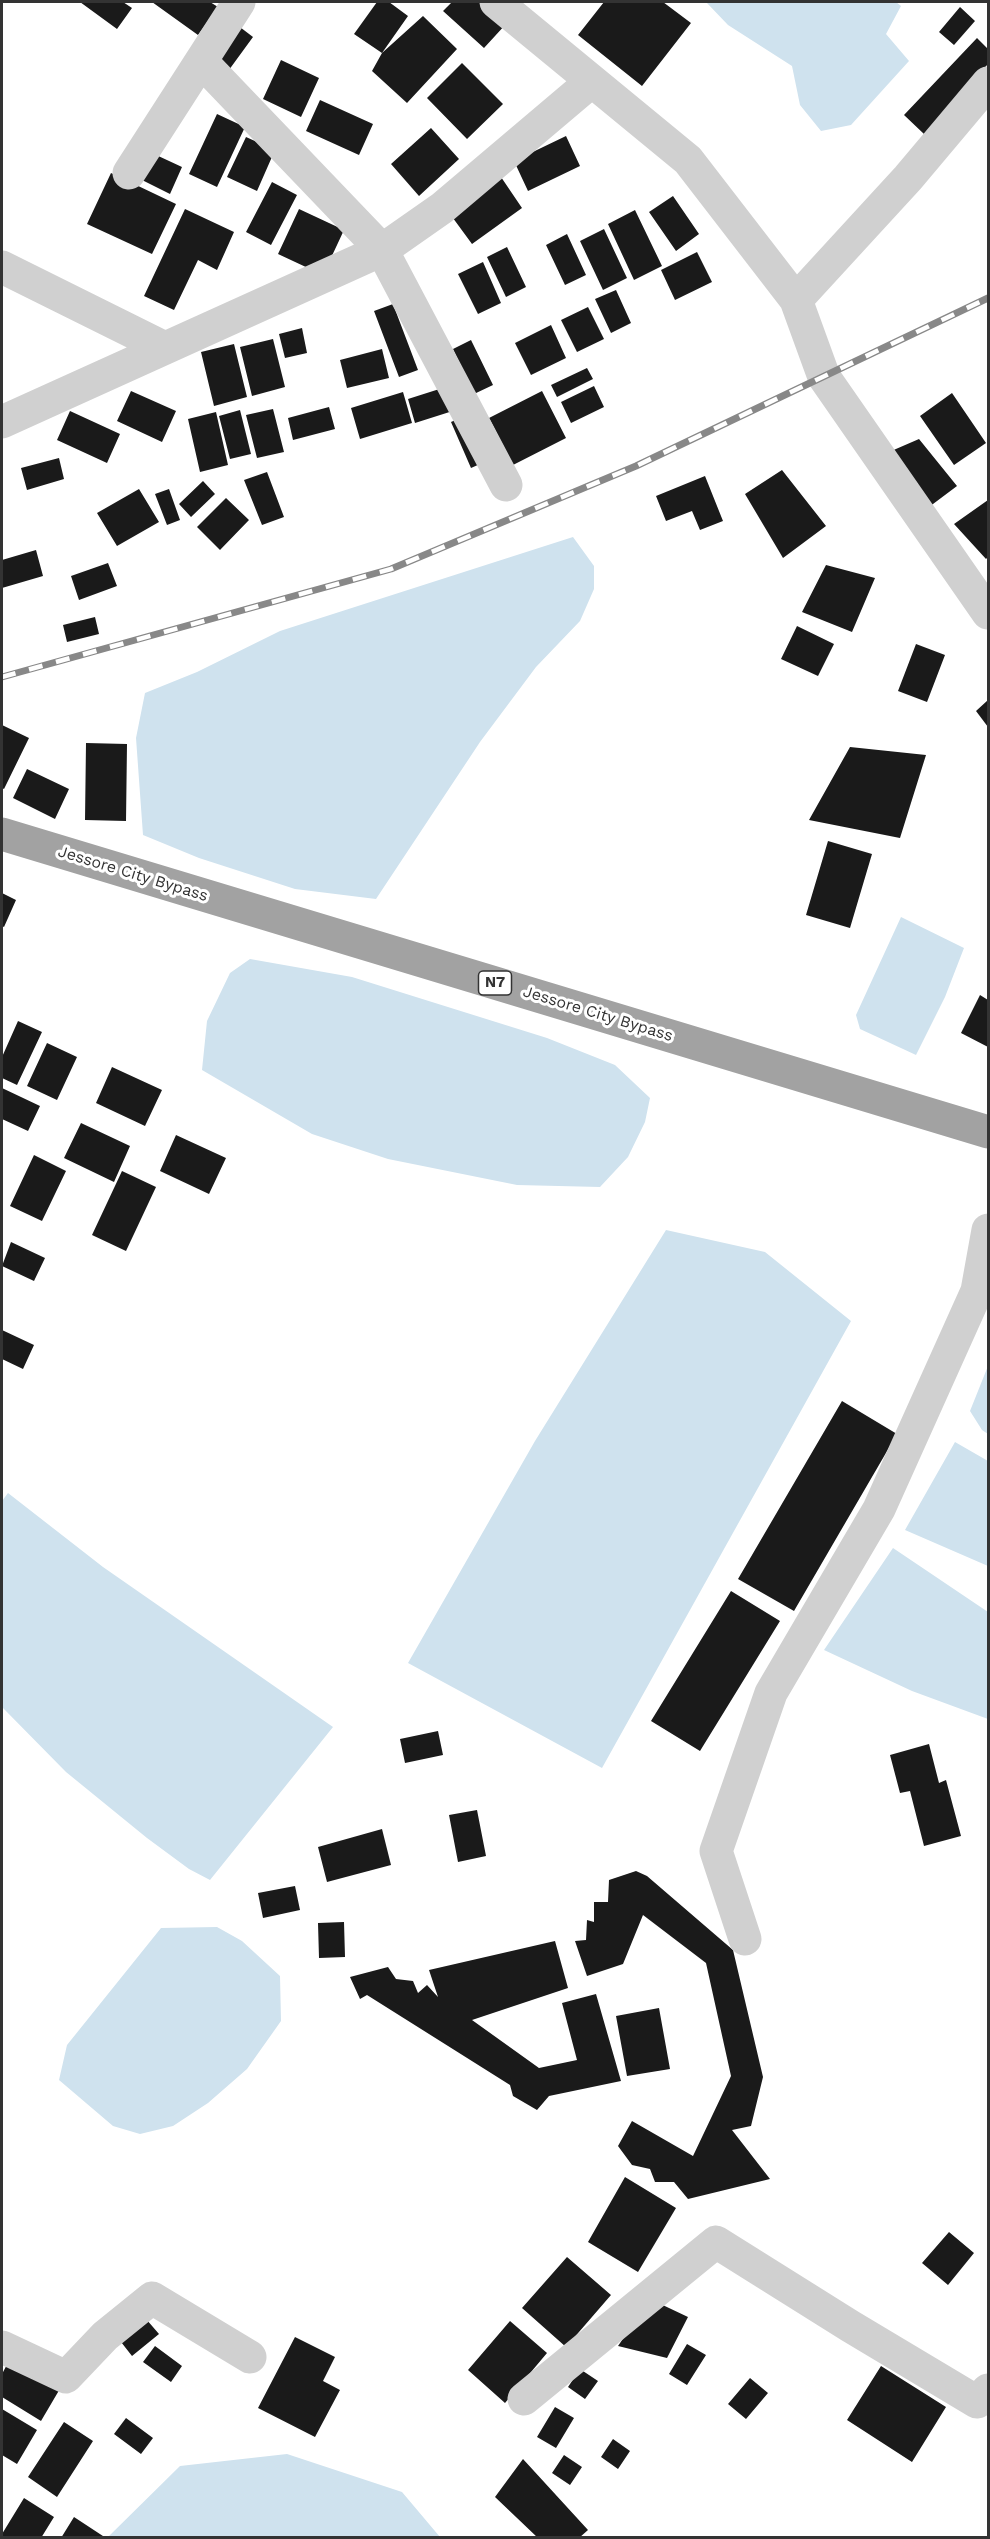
<!DOCTYPE html>
<html>
<head>
<meta charset="utf-8">
<style>
	body { margin:0 }
	#map { position:relative; width:990px; height:2539px; overflow:hidden; background:#fff; font-family:"Work Sans",sans-serif }
	canvas { display:block }
	.frame { position:absolute; inset:0; border:3px solid #333; pointer-events:none }
</style>
</head>
<body>
<div id="map">
<canvas width="990" height="2539"></canvas>
<div class="frame"></div>
</div>
<script>
const ctx = document.querySelector('canvas').getContext('2d');
ctx.lineJoin = 'round';
function fillPath(path, color) { ctx.fillStyle = color; ctx.fill(path, 'evenodd'); }
const toPath = rows => new Path2D(rows.map(r => 'M' + r).join(''));
function stroke(path, color, width, dash) { ctx.strokeStyle = color; ctx.lineWidth = width; ctx.lineCap = dash ? 'butt' : 'round'; ctx.setLineDash(dash || []); ctx.stroke(path); }
function drawText(font, color, halo, rows, align = 'center') {
  ctx.font = font + ' "Work Sans",sans-serif'; ctx.lineWidth = 6; ctx.setLineDash([]); ctx.textBaseline = 'middle'; ctx.strokeStyle = halo; ctx.fillStyle = color; for (const [text, x, y, turn = 0] of rows) {
    ctx.save(); ctx.translate(x, y); ctx.rotate((+turn || 0) * Math.PI / 180); ctx.textAlign = isNaN(turn) ? turn : align; if (halo) ctx.strokeText(text, 0, 0); ctx.fillText(text, 0, 0); ctx.restore();
  }
}
fillPath(toPath([
	[706,2,896,2,901,6,886,34,909,61,851,125,821,131,800,105,792,66,728,25],
	[573,537,594,566,594,589,580,621,536,667,480,742,376,899,295,889,199,858,143,835,136,738,145,693,197,672,280,631],
	[901,917,964,948,945,997,916,1055,860,1029,856,1015],
	[250,959,352,977,547,1038,615,1065,650,1098,645,1122,628,1157,600,1187,517,1185,388,1159,312,1134,202,1070,207,1021,230,973],
	[666,1230,765,1252,851,1321,602,1768,408,1663,535,1441],
	[988,1366,988,1434,982,1430,970,1411],
	[955,1442,988,1461,988,1566,905,1530],
	[8,1493,103,1567,333,1727,210,1880,189,1869,147,1838,66,1772,2,1707,2,1501],
	[893,1548,988,1612,988,1719,912,1691,824,1650],
	[217,1927,242,1941,280,1976,281,2021,247,2069,208,2103,173,2126,140,2134,113,2126,59,2080,67,2045,161,1928],
	[287,2454,402,2492,440,2537,108,2537,180,2466]
]), '#cfe2ee');
fillPath(toPath([
	[80,2,123,2,132,8,117,29],
	[152,2,210,2,218,7,198,35],
	[377,2,389,2,408,16,382,53,423,16,457,49,407,103,372,71,382,53,354,34],
	[452,2,481,2,506,24,484,48,443,11],
	[604,2,663,2,691,23,642,86,578,35],
	[960,7,975,21,954,45,939,32],
	[232,21,253,37,226,74,208,60],
	[977,38,988,49,988,64,924,134,904,115],
	[281,60,319,78,301,117,263,99],
	[462,63,503,104,467,139,427,98],
	[320,100,373,124,359,155,306,131],
	[217,114,245,127,217,187,189,174],
	[431,128,459,159,419,196,391,164],
	[566,136,580,166,528,191,514,161],
	[246,137,275,150,257,191,227,177],
	[154,154,182,167,170,194,142,180],
	[111,173,176,204,152,254,87,224],
	[501,177,522,208,472,244,450,214],
	[272,182,297,195,271,245,246,232],
	[673,196,699,234,676,251,649,212],
	[185,209,234,232,217,270,198,260,174,310,144,296],
	[299,209,344,230,323,275,278,254],
	[635,210,662,266,634,280,608,224],
	[604,229,627,278,603,290,580,241],
	[567,234,586,275,565,285,546,245],
	[507,247,526,287,506,297,487,257],
	[697,252,712,282,675,300,661,270],
	[483,262,501,303,478,314,458,274],
	[616,290,631,323,611,333,595,299],
	[393,304,418,370,399,377,374,311],
	[588,307,604,339,577,352,561,320],
	[551,325,566,358,531,375,515,343],
	[302,328,307,353,285,358,279,334],
	[273,339,285,387,252,396,240,347],
	[471,340,493,385,474,394,453,349],
	[234,344,247,397,214,406,201,352],
	[382,349,389,378,347,388,340,360],
	[587,368,593,379,557,397,551,385],
	[452,385,459,409,415,423,408,399],
	[594,386,604,407,571,423,561,402],
	[131,391,176,411,162,442,117,421],
	[542,391,566,438,513,465,489,418],
	[403,392,412,423,360,439,351,408],
	[952,393,986,443,954,465,920,416],
	[329,407,335,429,293,440,288,418],
	[273,409,284,452,257,458,246,415],
	[240,410,251,454,230,459,219,416],
	[70,411,120,434,107,463,57,440],
	[216,412,228,465,200,472,188,419],
	[469,414,489,460,471,468,451,422],
	[919,439,957,486,929,507,889,452],
	[59,458,64,479,27,490,21,468],
	[782,470,826,526,783,558,745,494],
	[267,472,284,517,262,525,244,480],
	[705,476,723,521,700,530,692,511,666,521,656,496],
	[203,481,215,494,191,517,179,504],
	[139,489,159,522,117,546,97,513],
	[169,489,180,520,167,525,155,494],
	[226,498,249,520,220,550,197,527],
	[988,500,988,557,986,559,954,524],
	[36,550,43,576,2,588,2,560],
	[108,563,117,586,79,600,71,576],
	[826,565,875,578,852,632,802,612],
	[95,617,99,634,67,642,63,625],
	[797,626,834,644,818,676,781,659],
	[916,644,945,655,927,702,898,691],
	[988,700,988,727,976,711],
	[2,725,29,738,4,789,2,788],
	[86,743,127,744,126,821,85,820],
	[850,747,926,755,900,838,809,820],
	[27,769,69,789,55,819,13,798],
	[828,841,872,854,850,928,806,915],
	[2,893,16,900,4,927,2,926],
	[980,995,988,1000,988,1047,961,1033],
	[18,1021,42,1032,17,1085,2,1078,2,1057],
	[47,1043,77,1057,57,1100,27,1086],
	[112,1067,162,1090,145,1126,96,1103],
	[2,1088,40,1106,28,1131,2,1119],
	[81,1123,130,1146,114,1182,64,1158],
	[176,1135,226,1158,209,1194,160,1171],
	[34,1155,66,1171,42,1221,10,1206],
	[122,1171,156,1187,126,1251,92,1235],
	[11,1242,45,1258,34,1281,2,1266],
	[2,1330,34,1345,23,1369,2,1359],
	[842,1401,897,1434,794,1611,738,1579],
	[731,1591,780,1621,700,1751,651,1721],
	[438,1731,443,1755,405,1763,400,1739],
	[929,1744,939,1783,946,1780,961,1836,924,1846,910,1791,900,1793,890,1755],
	[477,1810,486,1856,458,1862,449,1815],
	[382,1829,391,1865,327,1882,318,1847],
	[636,1871,647,1876,733,1950,763,2077,751,2126,732,2130,770,2179,688,2199,674,2182,655,2182,650,2169,632,2165,618,2146,632,2121,693,2156,731,2076,706,1963,643,1915,623,1964,587,1976,575,1941,586,1940,587,1920,594,1922,594,1902,608,1902,609,1880],
	[295,1886,300,1910,263,1918,258,1893],
	[344,1922,345,1957,319,1958,318,1923],
	[555,1941,568,1988,472,2020,539,2068,577,2060,562,2003,596,1994,621,2081,549,2096,537,2110,513,2096,510,2085,367,1995,360,1999,350,1977,388,1967,396,1979,413,1981,418,1993,427,1985,438,1997,429,1970],
	[659,2008,670,2069,627,2076,616,2016],
	[625,2177,676,2208,638,2272,588,2242],
	[949,2232,974,2253,948,2285,922,2263],
	[567,2257,611,2295,566,2347,522,2308],
	[650,2299,688,2317,667,2358,618,2346],
	[140,2312,159,2334,132,2356,114,2333],
	[510,2321,547,2353,505,2403,468,2370],
	[295,2337,335,2357,323,2381,340,2390,315,2437,258,2408],
	[687,2344,706,2355,687,2385,669,2374],
	[155,2346,182,2366,171,2382,143,2362],
	[11,2357,61,2387,41,2421,2,2397,2,2374],
	[881,2366,946,2407,912,2462,847,2420],
	[580,2369,598,2381,585,2399,568,2387],
	[750,2378,768,2393,746,2419,728,2404],
	[555,2407,574,2418,556,2448,537,2437],
	[2,2409,37,2430,17,2464,2,2455],
	[126,2418,153,2438,141,2454,114,2434],
	[64,2422,93,2441,57,2497,28,2477],
	[613,2439,630,2451,618,2469,601,2457],
	[564,2455,582,2467,570,2485,552,2473],
	[523,2459,588,2530,579,2538,538,2538,495,2497],
	[24,2498,54,2517,41,2538,2,2538,2,2534],
	[74,2517,106,2538,61,2538]
]), '#1a1a1a');
stroke(toPath([
	[496,2,688,160,796,300,824,377,988,613],
	[129,173,239,2],
	[2,267,165,348],
	[796,300,908,178,988,83],
	[2,422,382,250,201,61],
	[506,485,382,250,442,208,592,81],
	[745,1939,716,1851,771,1693,879,1509,977,1291,988,1230],
	[2,2347,66,2377,105,2336,152,2298,250,2357],
	[524,2399,716,2242,850,2326,977,2402,988,2390]
]), '#d0d0d0', 33);
stroke(toPath([
	[2,834,988,1132]
]), '#a2a2a2', 33);
const rail = toPath([
	[2,677,391,569,636,466,988,298]
]);
stroke(rail, '#888', 7);
stroke(rail, '#fff', 4.5, [14]);
for (const [x, y, w] of [
	[495,983,33]
]) { const box = new Path2D(); box.roundRect(x - w / 2, y - 12, w, 24, 4.5); ctx.fillStyle = '#fff'; ctx.fill(box); stroke(box, '#333', 1.5); }
drawText('bold 15px', '#333', null, [
	["N7",495,983]
]);
drawText('16px', '#333', '#fff', [
	["Jessore City Bypass",133,874,17],
	["Jessore City Bypass",598,1014,17]
]);
</script>
</body>
</html>
